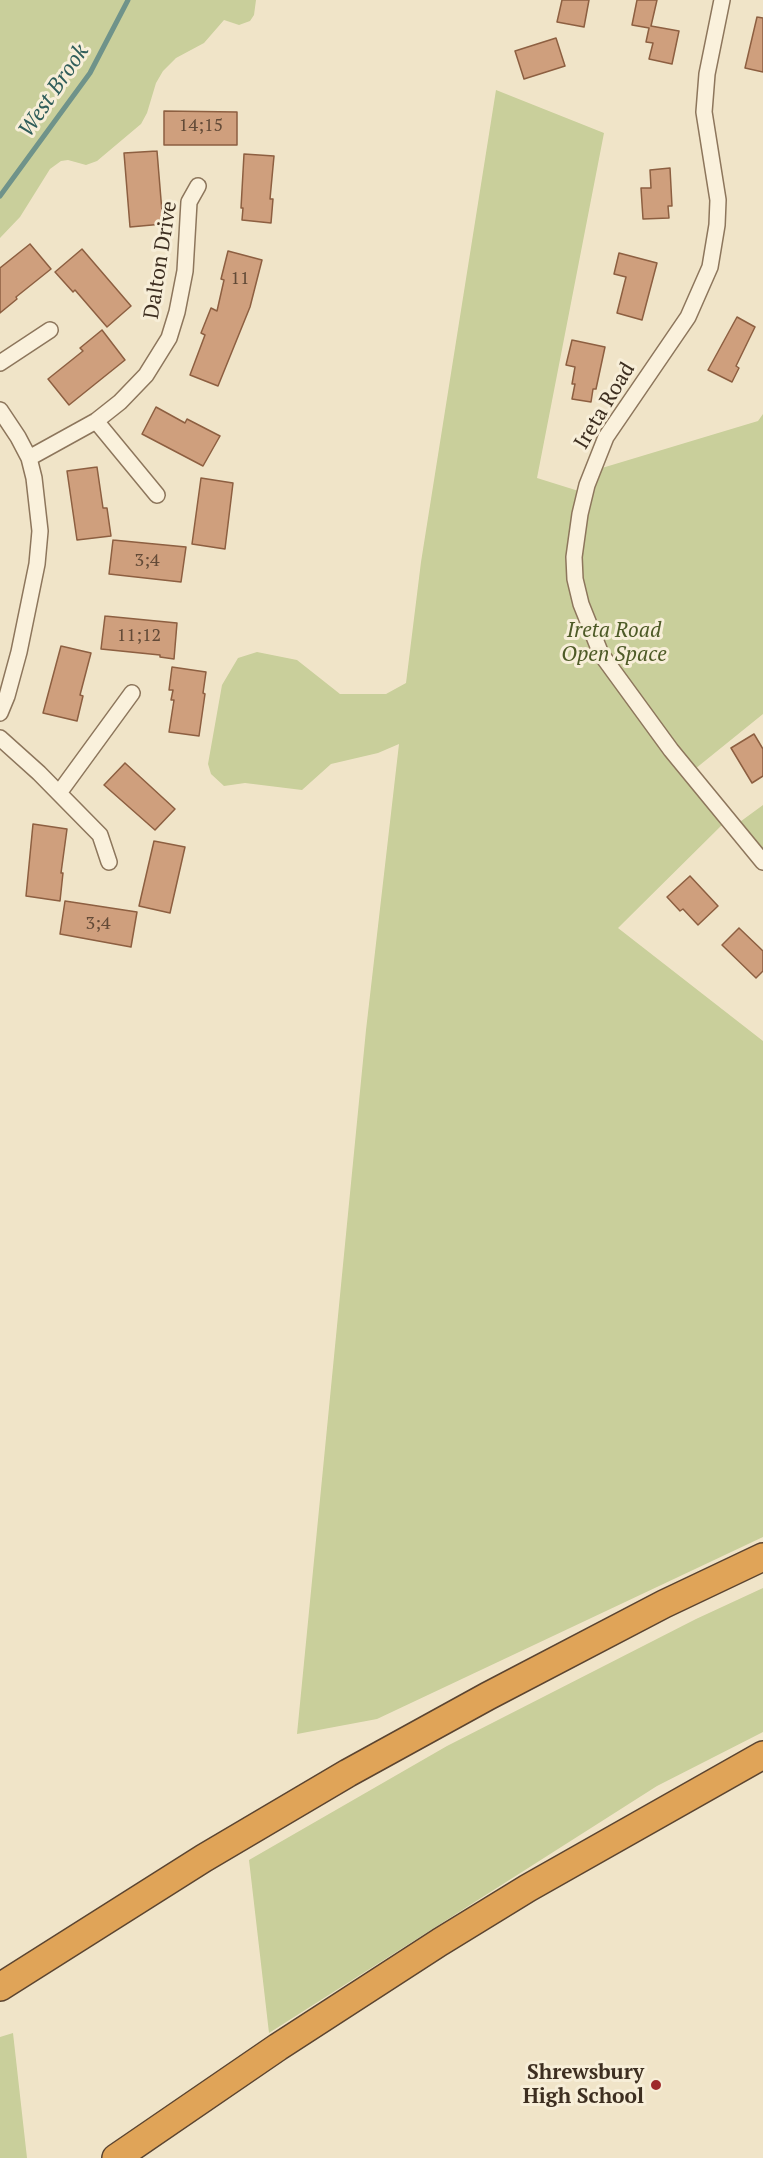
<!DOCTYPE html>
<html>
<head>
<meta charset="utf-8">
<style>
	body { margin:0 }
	canvas { display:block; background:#f0e4c8 }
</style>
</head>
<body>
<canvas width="763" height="2158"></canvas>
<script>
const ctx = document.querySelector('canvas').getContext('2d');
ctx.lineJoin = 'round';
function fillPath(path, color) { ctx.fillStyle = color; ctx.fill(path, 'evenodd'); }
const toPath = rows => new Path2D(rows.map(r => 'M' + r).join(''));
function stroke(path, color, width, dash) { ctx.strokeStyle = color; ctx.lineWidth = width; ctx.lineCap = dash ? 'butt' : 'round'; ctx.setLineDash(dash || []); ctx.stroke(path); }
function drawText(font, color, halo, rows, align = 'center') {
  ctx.font = font + ' "PT Serif",serif'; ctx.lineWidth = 6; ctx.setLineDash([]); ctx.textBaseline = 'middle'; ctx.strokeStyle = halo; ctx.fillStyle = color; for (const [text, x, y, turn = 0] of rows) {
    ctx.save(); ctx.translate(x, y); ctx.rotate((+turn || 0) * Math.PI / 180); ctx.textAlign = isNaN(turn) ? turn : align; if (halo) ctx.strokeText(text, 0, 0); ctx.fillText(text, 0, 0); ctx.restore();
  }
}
fillPath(toPath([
	[0,0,256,0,254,15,250,21,239,25,224,20,204,43,176,58,163,71,156,83,147,113,141,124,97,161,86,165,68,160,61,161,50,169,20,217,0,238],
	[496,90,604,133,537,478,585,493,592,471,758,421,763,414,763,714,690,773,727,820,618,928,763,1041,763,1537,377,1719,297,1734,366,1030,399,744,378,753,331,764,302,790,245,783,224,786,211,774,208,764,222,685,238,658,257,652,297,660,340,694,386,694,406,683,421,562],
	[763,805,763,860,733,827],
	[763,1588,763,1732,657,1786,269,2033,249,1860,447,1746,696,1619],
	[13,2033,27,2158,0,2158,0,2037]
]), '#c9cf9b');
stroke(toPath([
	[0,196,90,73,128,0]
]), '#6f938a', 5);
const building = toPath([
	[562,0,589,0,584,27,557,22,562,0],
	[637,0,657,0,651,26,679,31,672,64,649,59,653,43,646,42,649,28,632,25,637,0],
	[757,17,763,18,763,72,745,68,757,17],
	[556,38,565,66,524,79,515,51,556,38],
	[164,111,237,112,237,145,164,145,164,111],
	[157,151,163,224,130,227,124,153,157,151],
	[244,154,274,156,270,199,273,199,271,223,242,220,243,208,241,208,244,154],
	[670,168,672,206,668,206,669,218,643,219,641,188,651,188,650,170,670,168],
	[30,244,51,269,16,297,17,299,0,313,0,268,30,244],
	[82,249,131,306,107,327,75,290,73,292,55,272,82,249],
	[228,251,262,260,250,307,218,386,190,375,205,335,201,333,211,308,217,311,224,280,221,279,228,251],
	[619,253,657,263,642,320,617,313,626,277,614,274,619,253],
	[737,317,755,327,736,366,739,368,732,382,708,370,737,317],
	[102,330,125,360,69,405,48,379,83,351,80,348,102,330],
	[572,340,605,347,596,389,593,389,591,402,572,399,575,384,572,384,575,367,566,365,572,340],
	[156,407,185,423,187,419,220,436,203,466,142,434,156,407],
	[97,467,103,508,107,508,111,536,77,540,67,471,97,467],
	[201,478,233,483,225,549,192,544,201,478],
	[113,540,186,547,181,582,109,574,113,540],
	[105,616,177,623,174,659,160,657,160,655,101,649,105,616],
	[61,646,91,653,80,695,83,696,77,721,43,713,61,646],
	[172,667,206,672,203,693,205,694,199,736,169,732,174,700,171,700,173,690,169,690,172,667],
	[754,734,763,749,763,776,752,783,731,748,754,734],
	[125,763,175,809,155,830,104,785,125,763],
	[33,824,67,829,61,873,63,873,60,901,26,896,33,824],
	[154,841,185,847,170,913,139,906,154,841],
	[690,876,718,906,698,925,683,909,680,911,667,897,690,876],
	[65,901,137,912,131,947,60,934,65,901],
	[739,928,763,951,763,971,756,978,722,945,739,928]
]);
fillPath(building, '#cf9f7d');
stroke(building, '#8d5f41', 1.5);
const minor = toPath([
	[722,0,707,74,704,112,718,200,717,225,710,267,688,317,606,437,587,485,580,514,574,557,575,579,581,604,601,654,671,750,763,862],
	[0,363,50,330],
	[0,410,18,437,29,458,34,478,40,531,37,564,19,652,7,696,0,713],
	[96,421,157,495],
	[29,458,96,421,120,402,146,375,169,338,177,312,185,271,189,202,198,186],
	[0,738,39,773,100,835,109,862],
	[59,793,132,693]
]);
const motorway = toPath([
	[0,1987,204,1858,348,1773,488,1696,664,1604,763,1557],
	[116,2158,278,2047,440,1942,528,1888,763,1755]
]);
stroke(minor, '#8d765c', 18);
stroke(motorway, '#5b4430', 30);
stroke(minor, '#faf1dc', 15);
stroke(motorway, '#e0a458', 27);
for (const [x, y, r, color] of [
	[656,2085,6,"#9e2a2b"]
]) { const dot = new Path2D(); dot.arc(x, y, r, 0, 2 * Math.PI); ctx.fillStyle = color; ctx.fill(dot); stroke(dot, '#f7eed8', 2); }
drawText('18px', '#624a37', null, [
	["14;15",201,126],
	["11",240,279],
	["3;4",147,561],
	["11;12",139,636],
	["3;4",98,924]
]);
drawText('21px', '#3d2e20', '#f7eed8', [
	["Dalton Drive",161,260,-81],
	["Ireta Road",605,406,-59]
]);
drawText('italic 21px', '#4d5a26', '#f7eed8', [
	["Ireta Road",614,631],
	["Open Space",614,655]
]);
drawText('bold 21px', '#3d2e20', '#f7eed8', [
	["Shrewsbury",644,2073],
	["High School",644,2097]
], 'right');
drawText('italic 22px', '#2f5d5a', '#f7eed8', [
	["West Brook",54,91,-56]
]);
</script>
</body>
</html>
